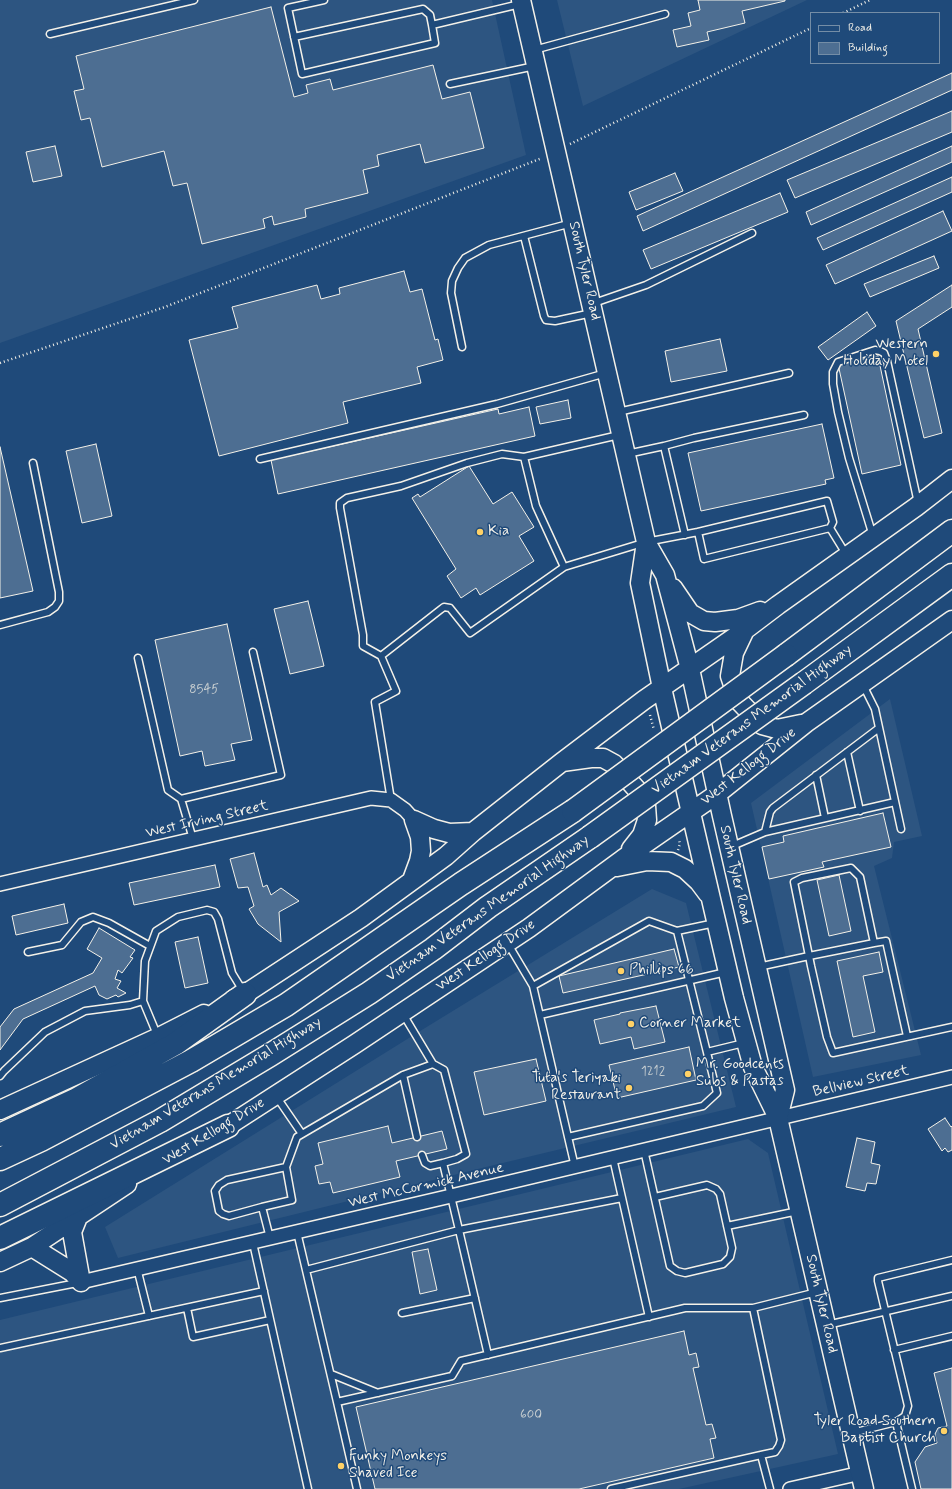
<!DOCTYPE html>
<html>
<head>
<meta charset="utf-8">
<style>
	body { margin:0 }
	#map { position:relative; width:952px; height:1489px; overflow:hidden; background:#1f4a7a; font-family:Mynerve,sans-serif }
	canvas { display:block }
	.legend { position:absolute; left:810px; top:12px; width:130px; height:52px; box-sizing:border-box; background:#1f4a7a; border:1px solid #748da6; margin:0; padding:5px 7px; list-style:none; font-size:12px; color:#f4f1e8 }
	.legend li { display:flex; align-items:center; gap:8px; height:20px }
	.legend b { width:20px; border:1px solid #748da6 }
</style>
</head>
<body>
<div id="map">
<canvas width="952" height="1489"></canvas>
<ul class="legend">
<li><b style="height:5px;background:#1f4a7a"></b>Road</li>
<li><b style="height:11px;background:#4d6e92"></b>Building</li>
</ul>
</div>
<script>
const ctx = document.querySelector('canvas').getContext('2d');
ctx.lineJoin = 'round';
function fillPath(path, color) { ctx.fillStyle = color; ctx.fill(path, 'evenodd'); }
const toPath = rows => new Path2D(rows.map(r => 'M' + r).join(''));
function stroke(path, color, width, dash) { ctx.strokeStyle = color; ctx.lineWidth = width; ctx.lineCap = dash ? 'butt' : 'round'; ctx.setLineDash(dash || []); ctx.stroke(path); }
function drawText(font, color, halo, rows, align = 'center') {
  ctx.font = font + ' Mynerve,sans-serif'; ctx.lineWidth = 3; ctx.setLineDash([]); ctx.textBaseline = 'middle'; ctx.strokeStyle = halo; ctx.fillStyle = color; for (const [text, x, y, turn = 0] of rows) {
    ctx.save(); ctx.translate(x, y); ctx.rotate((+turn || 0) * Math.PI / 180); ctx.textAlign = isNaN(turn) ? turn : align; if (halo) ctx.strokeText(text, 0, 0); ctx.fillText(text, 0, 0); ctx.restore();
  }
}
fillPath(toPath([
	[0,0,492,0,526,155,0,343],
	[557,0,807,0,583,106],
	[890,699,922,836,894,842,892,858,874,866,921,1055,813,1077,751,803],
	[652,889,686,903,736,1107,486,1167,118,1258,105,1227,425,1028],
	[748,1139,768,1153,838,1454,679,1489,0,1489,0,1320]
]), '#2d5581');
const building = toPath([
	[698,0,785,0,785,1,742,11,745,23,707,32,709,40,677,47,673,30,691,26,688,13,700,10,698,0],
	[271,7,294,97,308,93,306,85,330,79,333,90,433,65,442,99,470,92,484,148,425,163,420,144,377,155,379,166,363,170,368,193,305,209,306,217,274,225,272,216,263,219,265,228,202,244,187,183,173,186,164,151,102,167,90,118,81,120,74,91,84,89,76,56,271,7],
	[952,73,952,90,643,231,637,216,952,73],
	[952,111,952,132,795,198,787,180,952,111],
	[55,146,62,176,33,182,26,152,55,146],
	[952,146,952,162,811,225,806,212,952,146],
	[675,173,683,191,636,210,629,192,675,173],
	[952,177,952,192,823,250,817,238,952,177],
	[780,193,788,212,651,269,643,250,780,193],
	[943,211,952,231,835,284,826,265,943,211],
	[934,256,939,268,870,297,864,284,934,256],
	[404,271,410,292,422,289,435,340,438,339,443,360,417,367,421,383,343,402,348,423,219,456,189,340,238,328,232,307,317,285,321,299,340,294,339,288,404,271],
	[952,285,952,307,918,329,942,433,924,438,896,321,952,285],
	[867,312,876,326,828,360,818,347,867,312],
	[720,339,727,371,671,382,665,351,720,339],
	[878,356,901,465,862,474,838,364,878,356],
	[568,400,571,418,540,424,536,407,568,400],
	[529,407,535,436,278,494,271,460,498,409,499,414,529,407],
	[822,424,834,478,825,480,826,484,701,511,688,453,822,424],
	[96,444,112,516,82,523,66,451,96,444],
	[0,447,33,591,0,598,0,447],
	[469,466,493,504,512,492,534,527,519,536,534,561,480,595,476,588,461,598,447,576,456,569,412,498,418,494,420,497,469,466],
	[308,601,324,666,290,674,274,609,308,601],
	[227,624,252,740,231,744,235,760,205,766,202,751,180,756,155,640,227,624],
	[883,813,891,847,822,862,824,867,769,879,762,847,784,842,783,836,883,813],
	[254,853,263,887,267,885,271,895,281,888,299,901,279,912,281,942,258,924,249,909,254,906,248,887,238,888,230,859,254,853],
	[215,865,220,887,134,905,129,883,215,865],
	[839,875,851,931,829,936,817,880,839,875],
	[64,904,68,923,16,935,12,916,64,904],
	[99,928,135,950,130,957,133,958,122,973,118,970,115,979,121,981,117,988,126,993,118,997,116,995,107,999,99,995,95,986,23,1019,0,1050,0,1027,14,1009,93,973,102,958,87,949,99,928],
	[198,937,208,983,185,988,175,942,198,937],
	[674,949,679,967,563,993,559,976,674,949],
	[879,952,883,972,863,976,875,1032,853,1037,837,961,879,952],
	[656,1006,665,1042,634,1049,631,1037,600,1044,594,1020,620,1014,620,1013,656,1006],
	[689,1047,696,1080,617,1098,609,1065,689,1047],
	[536,1059,546,1101,484,1115,474,1072,536,1059],
	[945,1118,951,1127,952,1126,952,1150,948,1152,945,1148,942,1151,928,1129,945,1118],
	[388,1126,392,1143,442,1131,447,1149,396,1161,400,1177,333,1193,330,1182,319,1184,315,1166,323,1164,318,1143,388,1126],
	[857,1138,875,1142,871,1163,880,1165,876,1184,867,1183,865,1191,846,1187,857,1138],
	[428,1249,437,1290,420,1294,412,1252,428,1249],
	[684,1331,689,1355,696,1353,699,1367,693,1368,706,1425,712,1424,716,1438,710,1439,714,1458,579,1489,375,1489,356,1407,684,1331],
	[952,1368,952,1489,921,1489,915,1462,925,1447,937,1443,935,1434,938,1428,947,1426,934,1373,952,1368]
]);
fillPath(building, '#4d6e92');
stroke(building, '#f4f1e8', 1);
const lane = toPath([
	[324,0,288,8,302,74,435,43,432,25,520,4],
	[50,34,194,0],
	[294,37,423,9,430,15,432,25],
	[534,50,665,14],
	[450,84,535,66],
	[524,236,544,316,546,320,555,321,592,313],
	[594,303,646,285,752,233],
	[462,347,451,293,452,281,458,268,465,258,489,245,572,223],
	[618,412,789,373],
	[664,446,694,438,804,415],
	[627,454,664,446,685,535],
	[260,459,497,404,606,373],
	[698,532,827,501,833,522,830,528],
	[873,536,849,458,838,412,833,384,833,372,838,362,875,350,880,351,884,353,887,361,918,503],
	[564,567,536,506,524,457,619,435],
	[0,625,48,612,55,607,59,601,59,592,33,463],
	[381,656,363,646,363,635,340,508,340,503,347,498,401,486,467,463,502,454,524,457],
	[138,658,168,790,181,799,193,839],
	[863,685,875,709,901,829],
	[847,752,860,811],
	[816,775,825,818],
	[181,799,281,775,253,652],
	[391,800,375,702,396,691,381,656,440,610,444,607,450,608,470,633,564,567,646,542,698,532,704,559,830,528,846,554],
	[765,832,895,802],
	[730,847,765,832,770,812,773,808,879,728],
	[874,943,886,941,907,1036],
	[508,944,533,986,575,1167],
	[28,952,62,945,81,922,93,917,109,923,150,946],
	[758,967,809,956,874,943,860,877,851,868,802,878,794,882,809,956,811,966,827,1037,833,1053,952,1027],
	[533,986,649,921,677,931],
	[403,1014,433,1064],
	[540,1015,726,972],
	[158,1037,143,1001,145,961,156,931,178,917,207,910,214,912,218,919,232,973,243,991],
	[707,1052,744,1043],
	[403,1075,417,1137],
	[0,1076,4,1071,45,1032,85,1011,130,1005,143,1001],
	[276,1096,302,1134],
	[568,1137,703,1106,717,1093,677,931,715,923],
	[644,1150,670,1266,677,1271,685,1273,723,1264,730,1257,732,1248,720,1194,716,1189,707,1185,655,1197],
	[422,1155,425,1163,430,1166,443,1163],
	[613,1158,649,1317],
	[262,1207,229,1216,223,1214,219,1211,215,1191,219,1185,227,1180,286,1167],
	[727,1226,798,1211],
	[297,1232,337,1402,452,1376,461,1361,685,1308,753,1308],
	[270,1238,262,1207,292,1200,286,1167,297,1137,403,1075,433,1064,444,1070,466,1154,457,1159,443,1163,459,1230,306,1270],
	[253,1243,308,1489],
	[137,1268,149,1316],
	[0,1298,77,1283],
	[187,1308,193,1337,270,1320],
	[402,1313,475,1298],
	[827,1325,952,1296],
	[0,1348,264,1291],
	[894,1350,952,1336],
	[488,1355,459,1230,622,1198],
	[331,1374,378,1393],
	[337,1402,357,1489],
	[896,1422,912,1489],
	[852,1433,896,1422,905,1416,908,1406,878,1281,878,1278,952,1260],
	[611,1489,761,1455],
	[770,1489,761,1455,775,1452,779,1446,781,1440,753,1308,817,1292]
]);
const street = toPath([
	[0,884,371,798,391,800,405,810,414,820],
	[81,1282,451,1196,952,1077],
	[790,1489,861,1473]
]);
const secondary = toPath([
	[521,0,646,542,665,575,690,669,722,816,785,1090,778,1118],
	[646,542,640,583,662,688,734,998,753,1067,778,1118,864,1489],
	[673,588,690,613,704,621,715,622,738,619,760,611],
	[744,632,734,653,730,676,738,700,762,725,777,729,801,724],
	[562,762,591,758,603,758,614,764,639,792,646,806,647,820,642,835,631,849],
	[414,820,434,829,449,833,473,832],
	[617,867,647,861,671,862,685,869,699,882,708,894],
	[412,880,419,861,421,851,420,837,414,820],
	[234,999,245,994,361,918,446,856,473,832,562,762,644,700,745,630,778,605,916,507,952,479],
	[0,1110,159,1037,204,1014],
	[217,1133,355,1044,529,928,623,859,717,794,806,723,952,620],
	[78,1217,72,1232,81,1282],
	[32,1247,72,1272,81,1282],
	[0,1262,32,1247,127,1184]
]);
const highway = toPath([
	[786,655,952,531],
	[804,683,952,575],
	[0,1135,75,1100,175,1044,245,994],
	[0,1159,41,1140,191,1061,286,1005,461,884,573,811],
	[0,1205,160,1121,270,1055,369,993,433,949,488,907,590,837],
	[0,1238,228,1126]
]);
stroke(lane, '#f4f1e8', 9);
stroke(street, '#f4f1e8', 16);
stroke(secondary, '#f4f1e8', 21);
stroke(highway, '#f4f1e8', 25);
stroke(toPath([
	[843,13,870,0],
	[570,144,811,28],
	[0,363,165,307,542,158],
	[650,715,654,730],
	[678,850,680,844,679,839]
]), '#f4f1e8', 2.5, [1, 3]);
stroke(lane, '#1f4a7a', 6);
stroke(street, '#1f4a7a', 13);
stroke(secondary, '#1f4a7a', 18);
stroke(highway, '#1f4a7a', 22);
const highwayBridge = toPath([
	[573,811,786,655],
	[590,837,804,683]
]);
stroke(highwayBridge, '#f4f1e8', 25, []);
stroke(highwayBridge, '#1f4a7a', 22);
for (const [x, y, r, color] of [
	[936,354,4,"#ffd166"],
	[480,532,4,"#ffd166"],
	[621,971,4,"#ffd166"],
	[631,1024,4,"#ffd166"],
	[688,1074,4,"#ffd166"],
	[629,1088,4,"#ffd166"],
	[944,1431,4,"#ffd166"],
	[341,1466,4,"#ffd166"]
]) { const dot = new Path2D(); dot.arc(x, y, r, 0, 2 * Math.PI); ctx.fillStyle = color; ctx.fill(dot); stroke(dot, '#1f4a7a', 1.5); }
drawText('13px', '#cad0d2', null, [
	["8545",204,690],
	["1212",653,1072],
	["600",531,1415]
]);
drawText('15px', '#f4f1e8', '#1f4a7a', [
	["South Tyler Road",584,271,77],
	["Vietnam Veterans Memorial Highway",752,720,-36],
	["West Kellogg Drive",749,767,-38],
	["West Irving Street",207,820,-13],
	["South Tyler Road",735,875,77],
	["Vietnam Veterans Memorial Highway",488,909,-35],
	["West Kellogg Drive",486,956,-34],
	["Bellview Street",861,1082,-13],
	["Vietnam Veterans Memorial Highway",216,1084,-31],
	["West Kellogg Drive",214,1132,-31],
	["West McCormick Avenue",426,1186,-13],
	["South Tyler Road",821,1304,77]
]);
drawText('15px', '#f4f1e8', '#1f4a7a', [
	["Western",928,345,"right"],
	["Holiday Motel",928,362,"right"],
	["Kia",488,532],
	["Phillips 66",629,971],
	["Corner Market",639,1024],
	["Mr. Goodcents",696,1065],
	["Subs & Pastas",696,1082],
	["Tuta's Teriyaki",621,1079,"right"],
	["Restaurant",621,1096,"right"],
	["Tyler Road Southern",936,1422,"right"],
	["Baptist Church",936,1439,"right"],
	["Funky Monkeys",349,1457],
	["Shaved Ice",349,1474]
], 'left');
</script>
</body>
</html>
